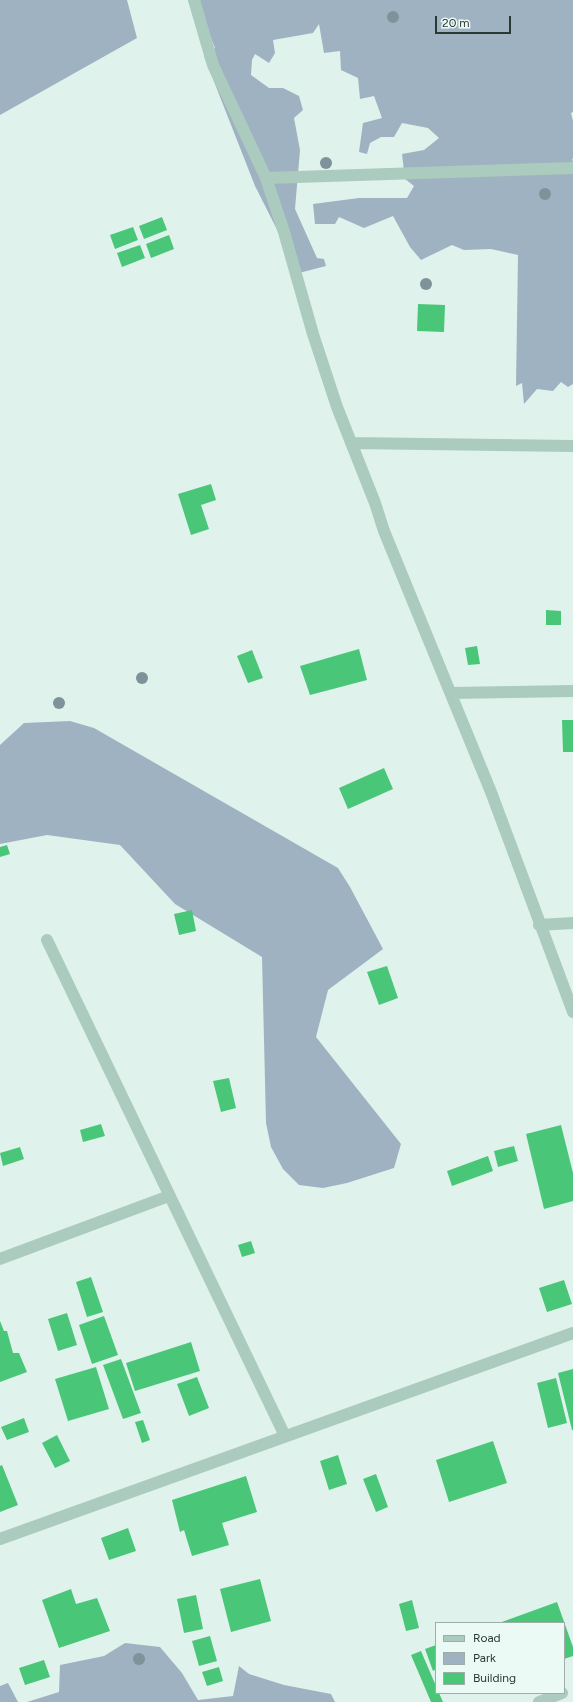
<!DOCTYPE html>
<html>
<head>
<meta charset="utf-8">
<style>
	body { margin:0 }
	#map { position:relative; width:573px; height:1702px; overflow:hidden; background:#dff3ec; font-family:Figtree,sans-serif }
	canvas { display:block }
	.legend { position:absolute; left:435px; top:1622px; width:130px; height:72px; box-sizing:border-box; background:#ecfaf5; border:1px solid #9eada7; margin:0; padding:5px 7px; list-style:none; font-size:12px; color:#2a3931 }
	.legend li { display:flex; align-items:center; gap:8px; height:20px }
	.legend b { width:20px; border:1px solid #9eada7 }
	.scale { position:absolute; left:435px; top:16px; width:76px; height:18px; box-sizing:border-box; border:2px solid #2a3931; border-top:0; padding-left:5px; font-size:12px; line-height:14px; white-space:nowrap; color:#2a3931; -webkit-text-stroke:3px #ecfaf5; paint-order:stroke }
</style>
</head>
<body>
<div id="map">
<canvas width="573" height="1702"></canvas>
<ul class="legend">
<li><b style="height:5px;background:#abcbbe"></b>Road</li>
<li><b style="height:11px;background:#9fb2c2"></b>Park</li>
<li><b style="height:11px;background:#4ac678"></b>Building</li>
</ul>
<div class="scale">20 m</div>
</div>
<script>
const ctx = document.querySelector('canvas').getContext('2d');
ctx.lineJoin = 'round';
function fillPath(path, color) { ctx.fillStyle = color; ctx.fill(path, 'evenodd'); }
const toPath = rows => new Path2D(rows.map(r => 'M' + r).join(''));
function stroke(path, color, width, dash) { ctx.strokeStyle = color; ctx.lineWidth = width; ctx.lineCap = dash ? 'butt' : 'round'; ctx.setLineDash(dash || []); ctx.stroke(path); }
fillPath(toPath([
	[0,0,127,0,137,38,0,115],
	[195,0,573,0,573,112,571,113,573,121,573,158,572,160,573,161,573,384,568,387,561,382,553,391,537,389,524,404,522,383,516,386,518,255,491,249,464,250,452,245,421,260,410,247,393,216,364,228,339,217,335,224,315,224,313,204,359,198,407,198,414,186,405,179,402,154,424,150,439,138,428,128,402,123,394,137,381,137,370,143,367,154,359,152,363,123,382,118,374,96,360,99,358,78,341,70,340,51,324,53,319,24,313,33,273,40,275,53,269,63,255,54,252,60,251,75,269,88,283,88,299,96,303,110,294,118,300,150,295,209,317,258,324,259,326,266,299,273,255,186,204,56,215,48],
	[70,721,94,728,338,868,350,887,383,949,328,990,316,1037,401,1144,394,1168,347,1183,323,1188,299,1185,283,1169,271,1147,266,1123,262,957,175,904,120,845,47,835,0,844,0,745,24,723],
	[125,1643,160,1647,182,1673,198,1700,233,1696,239,1666,249,1674,284,1685,331,1694,335,1702,27,1702,59,1692,60,1665,104,1656],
	[8,1683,18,1702,0,1702,0,1686]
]), '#9fb2c2');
fillPath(toPath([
	[162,217,167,230,144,239,139,226],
	[133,227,138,240,115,249,110,235],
	[169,235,174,249,151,258,146,244],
	[140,245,145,258,122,267,117,253],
	[418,304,445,305,444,332,417,331],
	[211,484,216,500,201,505,209,529,191,535,178,494],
	[546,610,561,611,561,625,546,625],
	[477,646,480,664,468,665,465,648],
	[359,649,367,680,310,695,300,666],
	[252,650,263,678,248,683,237,656],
	[562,720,573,720,573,752,563,752],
	[384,768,393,789,348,809,339,788],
	[7,845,10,854,0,857,0,847],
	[192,910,196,931,179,935,174,914],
	[387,966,398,998,379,1005,367,972],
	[229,1078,236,1108,221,1112,213,1081],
	[101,1124,105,1136,83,1142,80,1130],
	[561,1125,573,1173,573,1201,544,1209,526,1134],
	[514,1146,518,1161,498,1167,494,1151],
	[20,1147,24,1159,3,1166,0,1153],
	[488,1156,493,1171,452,1186,447,1171],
	[251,1241,255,1253,242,1257,238,1245],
	[91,1277,103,1312,87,1317,76,1282],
	[564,1280,572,1304,547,1312,539,1288],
	[67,1313,77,1345,58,1351,48,1319],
	[104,1316,118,1355,92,1364,79,1325],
	[0,1321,4,1331,7,1331,13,1353,19,1353,27,1372,0,1382],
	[191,1342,200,1371,135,1391,126,1363],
	[121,1359,141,1413,123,1419,103,1365],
	[96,1367,109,1409,68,1421,55,1379],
	[573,1369,573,1430,572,1430,558,1373],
	[197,1377,209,1408,189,1416,177,1384],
	[556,1378,567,1423,548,1428,537,1383],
	[24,1418,29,1432,7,1440,1,1427],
	[143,1420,150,1440,142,1443,135,1422],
	[57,1435,70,1461,55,1468,42,1443],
	[493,1441,507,1483,449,1502,436,1460],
	[338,1455,347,1484,329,1490,320,1461],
	[2,1465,18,1505,0,1512,0,1466],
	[376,1474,388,1507,376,1512,363,1479],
	[246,1476,257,1512,222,1523,229,1545,192,1556,184,1530,180,1532,172,1500],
	[128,1528,136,1551,109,1560,101,1538],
	[260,1579,271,1621,231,1632,220,1589],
	[71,1589,76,1604,97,1598,110,1631,59,1648,42,1600],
	[196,1595,203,1629,184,1633,177,1599],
	[412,1600,419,1628,406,1631,399,1604],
	[557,1602,573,1647,573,1656,564,1659,564,1623,499,1623],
	[210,1636,217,1661,199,1666,192,1641],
	[436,1645,436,1669,433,1671,425,1649],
	[421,1651,436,1686,436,1693,439,1693,443,1702,431,1702,411,1655],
	[44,1660,50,1677,25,1685,19,1668],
	[219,1667,223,1681,207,1686,202,1672]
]), '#4ac678');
stroke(toPath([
	[194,0,213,65,266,178,284,232,313,334,337,407,375,503,384,531,491,792,573,1012],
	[266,178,573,168],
	[351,443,573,446],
	[451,693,573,691],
	[539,925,573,923],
	[47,940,285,1436],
	[0,1259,169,1196],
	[0,1539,573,1333],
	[539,1702,562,1693]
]), '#abcbbe', 12);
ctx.fillStyle = '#7e929a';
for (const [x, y] of [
	[393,17],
	[326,163],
	[545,194],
	[426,284],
	[142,678],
	[59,703],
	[139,1659]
]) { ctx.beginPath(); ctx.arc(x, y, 6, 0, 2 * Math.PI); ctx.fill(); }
</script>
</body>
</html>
